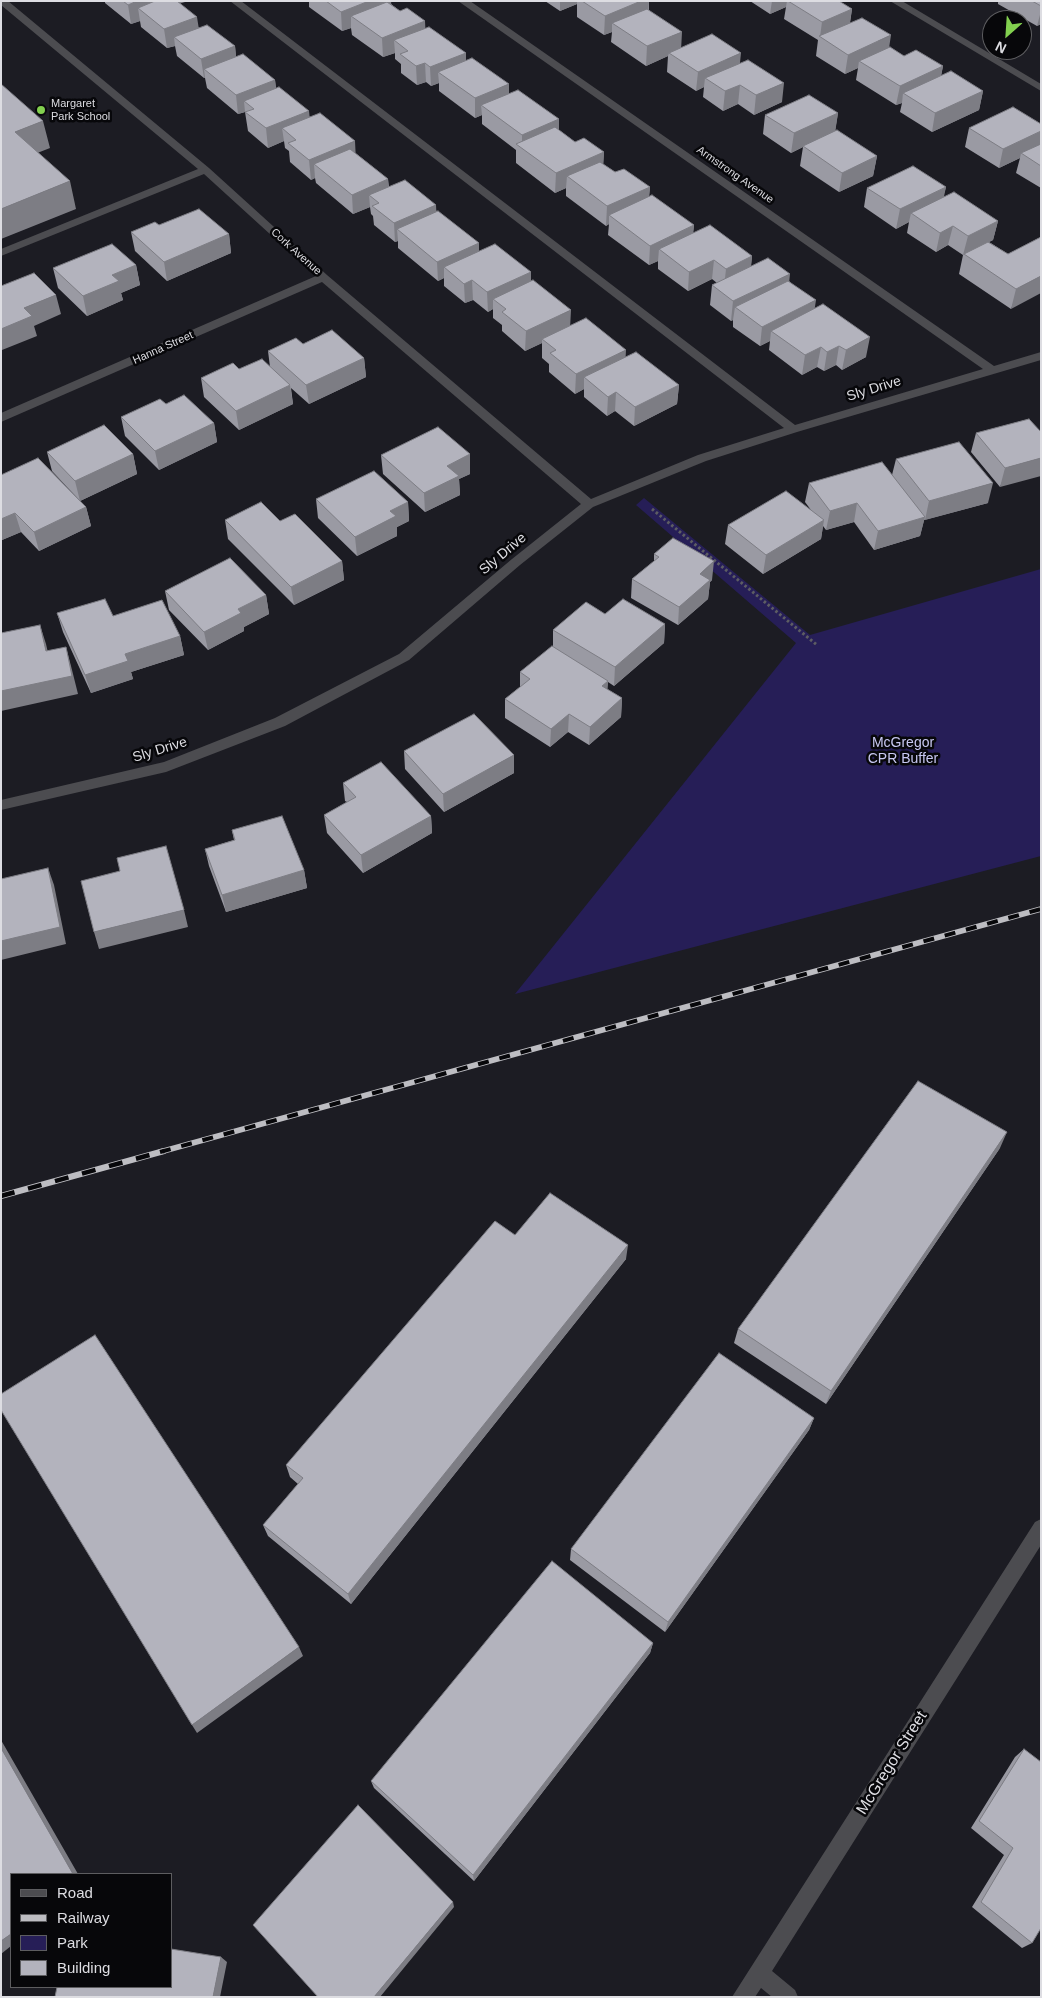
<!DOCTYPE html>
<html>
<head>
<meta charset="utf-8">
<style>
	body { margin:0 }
	#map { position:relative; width:1042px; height:1998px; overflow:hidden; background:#1c1c23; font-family:Helvetica,sans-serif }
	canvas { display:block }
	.frame { position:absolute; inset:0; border:2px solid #dddde2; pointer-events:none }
	.legend { position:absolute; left:10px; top:1873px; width:162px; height:115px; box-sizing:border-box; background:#07070a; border:1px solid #5d5d60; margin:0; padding:6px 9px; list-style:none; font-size:15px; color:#dddde2 }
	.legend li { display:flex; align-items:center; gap:10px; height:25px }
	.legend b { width:25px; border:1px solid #5d5d60 }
	.north { position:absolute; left:982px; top:10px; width:50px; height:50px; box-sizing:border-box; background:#07070a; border:1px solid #5d5d60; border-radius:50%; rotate:206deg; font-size:14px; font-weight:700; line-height:20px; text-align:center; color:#dddde2 }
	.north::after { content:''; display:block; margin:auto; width:18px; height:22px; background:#82d04f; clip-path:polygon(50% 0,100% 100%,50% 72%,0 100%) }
</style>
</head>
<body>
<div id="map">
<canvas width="1042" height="1998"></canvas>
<div class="frame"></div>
<ul class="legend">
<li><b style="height:6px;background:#4c4c50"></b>Road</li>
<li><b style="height:6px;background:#bdbdc2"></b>Railway</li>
<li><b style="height:14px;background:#261e57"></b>Park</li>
<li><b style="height:14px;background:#b3b3bd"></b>Building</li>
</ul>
<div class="north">N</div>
</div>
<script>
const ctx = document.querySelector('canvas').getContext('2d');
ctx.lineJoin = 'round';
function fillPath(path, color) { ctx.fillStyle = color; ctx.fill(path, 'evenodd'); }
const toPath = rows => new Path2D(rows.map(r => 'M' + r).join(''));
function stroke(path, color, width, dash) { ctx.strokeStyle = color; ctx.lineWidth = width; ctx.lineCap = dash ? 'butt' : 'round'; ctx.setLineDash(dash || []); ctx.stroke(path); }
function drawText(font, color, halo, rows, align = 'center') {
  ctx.font = font + ' Helvetica,sans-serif'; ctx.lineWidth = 5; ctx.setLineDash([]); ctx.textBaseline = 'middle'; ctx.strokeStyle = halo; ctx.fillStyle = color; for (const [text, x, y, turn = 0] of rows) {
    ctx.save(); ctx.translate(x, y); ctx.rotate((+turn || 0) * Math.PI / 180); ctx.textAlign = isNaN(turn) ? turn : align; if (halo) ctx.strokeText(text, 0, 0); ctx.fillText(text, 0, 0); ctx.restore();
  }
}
fillPath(toPath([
	[644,498,810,635,1041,569,1041,856,515,994,796,643,636,505]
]), '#261e57');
stroke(toPath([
	[652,509,817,645]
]), '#5d5d63', 3, [2.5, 2.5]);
fillPath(toPath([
	[1,1,8,1,209,168,327,275,591,499,698,455,784,428,230,1,241,1,795,425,983,369,458,1,470,1,994,366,1041,352,1041,360,797,432,706,461,593,507,520,565,409,660,285,726,166,772,1,810,1,800,164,762,275,718,399,654,512,559,581,504,322,282,1,422,1,413,316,276,204,174,1,256,1,249,198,169,1,5,1,1],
	[890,1,902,1,1041,84,1041,91,890,1],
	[1041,1519,1041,1545,772,1971,795,1990,798,1997,772,1997,761,1988,755,1997,732,1997,1035,1522,1041,1519]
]), '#4c4c50');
const railFar1 = toPath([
	[160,1152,1041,909]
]);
const rail = toPath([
	[1,1196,164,1151]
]);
stroke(railFar1, '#bdbdc2', 5.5);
stroke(rail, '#bdbdc2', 6);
stroke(railFar1, '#07070a', 4, [11]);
stroke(rail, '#07070a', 4.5, [14]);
fillPath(toPath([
	[105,1,185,1,180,3,199,28,235,46,236,57,275,80,276,88,310,117,388,179,389,187,437,211,479,243,479,251,531,272,531,281,570,326,625,357,679,385,677,404,634,426,615,411,607,416,584,397,584,389,575,394,549,372,549,364,542,358,542,343,525,351,502,331,502,325,493,318,493,309,488,312,473,300,465,303,444,286,444,278,438,281,398,248,398,241,395,242,374,225,373,216,371,214,370,207,353,214,316,183,315,178,311,180,290,162,289,151,285,148,284,141,268,148,248,131,245,112,238,114,207,88,205,78,204,78,177,56,175,46,167,48,141,27,140,21,131,24,105,3],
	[309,1,391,1,391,4,400,11,425,21,425,28,466,53,466,61,509,93,559,119,559,130,575,142,604,152,603,164,615,172,650,187,649,197,694,225,693,233,752,256,751,266,789,281,814,309,866,357,842,370,836,365,824,371,817,367,802,375,769,350,770,341,760,346,733,327,733,320,731,321,710,305,712,285,717,283,712,279,688,291,658,269,658,261,649,265,608,235,609,224,606,226,566,196,566,188,555,193,516,163,516,150,482,124,482,115,475,118,439,91,439,83,431,86,426,82,417,85,401,73,401,64,395,59,395,53,383,57,352,35,351,28,342,31,309,7],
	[545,1,649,1,649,10,681,47,740,63,782,102,754,115,738,104,723,111,703,97,704,87,696,91,667,72,668,56,646,66,611,42,612,32,604,35,577,17,577,4,560,11],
	[750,1,839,1,852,9,850,23,889,48,904,56,943,66,941,76,983,91,979,110,932,132,900,112,902,103,896,105,856,80,858,68,845,74,816,56,818,40,784,19,786,7,770,14],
	[998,1,1041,1,1041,24,1037,26,998,4],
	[838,113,835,131,877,156,873,176,839,192,800,166,803,147,791,153,763,134,765,115],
	[1041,124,1041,188,1016,173,1020,158,999,168,965,147,969,128],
	[946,187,943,197,998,221,993,240,989,242,1008,254,1041,237,1011,309,959,274,963,255,948,245,936,252,907,233,909,222,896,229,864,207,867,188],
	[131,232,229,234,231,253,167,281,135,251],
	[136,265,140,285,121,293,123,300,87,316,58,288,53,268],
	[303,344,364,358,366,377,309,404,291,388,293,404,239,430,204,397,201,378,270,367,268,351],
	[166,404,214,423,217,442,159,470,125,436,121,417],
	[1029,419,1000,487,971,452,976,433],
	[47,452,133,454,137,474,80,501,52,471],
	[470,454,470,474,459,479,460,495,425,512,383,474,381,455],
	[896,459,988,503,924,520,920,536,874,550,854,522,826,530,823,526,821,539,763,574,725,544,728,525,811,510,805,502,809,483,892,475],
	[1,475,86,507,91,526,39,551,21,532,2,540,1,539],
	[316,499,408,502,409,521,397,527,397,536,357,556,318,518],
	[225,520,280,521,342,561,344,580,294,605,228,539],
	[654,554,712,580,710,582,708,599,678,625,631,598,632,579,654,561],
	[165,591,266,595,269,614,244,627,244,631,208,650,169,610],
	[57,613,113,616,180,636,184,655,131,672,133,679,91,693,63,632],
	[605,614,665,624,664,643,614,686,608,682,607,689,622,698,621,717,589,745,568,732,550,747,505,718,505,699,520,687,520,672,553,647,553,630],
	[404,751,514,773,444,812,405,769],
	[343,783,431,816,432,833,363,873,327,833,324,815,347,802,345,801],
	[232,830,304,870,307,888,226,912,209,866,205,849,234,840],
	[1000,1148,826,1404,734,1343,738,1329],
	[515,1235,626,1259,351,1604,268,1536,263,1525,298,1484,290,1477,286,1465],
	[814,1418,809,1430,665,1632,570,1560,571,1549],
	[653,1643,650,1653,474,1881,374,1788,371,1781],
	[1024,1749,1032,1943,1022,1948,972,1907,1004,1855,971,1828,1015,1757]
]), '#9a9aa3');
fillPath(toPath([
	[137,1,185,1,185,2,169,7,138,8,140,21,131,24,128,5],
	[369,1,391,1,392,12,351,16,351,28,342,31,341,12],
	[560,1,577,1,577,4,560,11],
	[641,1,649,1,648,17,612,23,612,32,604,35,605,16],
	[772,1,787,1,786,7,770,14],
	[852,9,849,28,820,37,822,22],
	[1041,11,1041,24,1037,26],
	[197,17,200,36,174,37,175,46,167,48,164,29],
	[425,21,426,40,394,40,395,53,383,57,382,38],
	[682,32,681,51,669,53,668,56,646,66,647,46],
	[891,35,888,55,859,61,858,68,845,74,848,55],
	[235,46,237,66,204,69,205,78,204,78,201,59],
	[466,53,466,72,438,72,439,83,431,86,430,67],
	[741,53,739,72,705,78,704,87,696,91,698,72],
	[425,63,426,82,417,85,416,66],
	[943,66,939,86,903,93,902,103,896,105,900,86],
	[275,80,277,99,244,101,245,112,238,114,236,95],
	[784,83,782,102,754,115,756,95],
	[509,84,509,104,481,105,482,115,475,118,475,98],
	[740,85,738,104,723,111,725,91],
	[983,91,979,110,932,132,935,113],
	[309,111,311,130,282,128,284,141,268,148,266,128],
	[838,113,835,133,803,146,803,147,791,153,794,133],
	[559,119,559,138,522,149,522,135],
	[43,121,50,148,22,159,15,132],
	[1041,131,1041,148,1021,153,1020,158,999,168,1003,149],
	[355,141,356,161,314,164,315,178,311,180,309,160],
	[604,152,603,172,567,176,566,188,555,193,556,173],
	[877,156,873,176,839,192,842,173],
	[388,179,389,198,369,195,370,207,353,214,352,195],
	[70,181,76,209,1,239,1,209],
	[650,187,648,206,609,215,609,224,606,226,607,206],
	[946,187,942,206,911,213,909,222,896,229,900,209],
	[436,205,437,224,397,229,398,241,395,242,394,223],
	[998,221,993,240,963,255,968,236],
	[694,225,692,245,659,249,658,261,649,265,650,246],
	[953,226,948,245,936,252,940,233],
	[229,234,231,253,167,281,164,262],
	[479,243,479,262,444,267,444,278,438,281,437,262],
	[752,256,750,275,724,288,726,269],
	[714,260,712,279,688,291,689,272],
	[136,265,140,285,121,293,123,300,87,316,83,296,112,275],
	[531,272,531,291,493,299,493,309,488,312,487,292],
	[790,274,788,293,735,307,733,320,731,321,733,301],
	[1041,276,1041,293,1011,309,1016,289],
	[472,280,473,300,465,303,464,284],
	[56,295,61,314,34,326,37,336,2,350,1,347,1,329,24,308],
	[816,300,813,320,771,331,770,341,760,346,762,327],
	[571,310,570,329,542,339,542,343,525,351,526,331],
	[870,337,866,357,842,370,846,350],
	[839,346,836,365,824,371,827,352],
	[821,347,817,367,802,375,805,355],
	[626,350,625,369,584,377,584,389,575,394,576,374],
	[364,358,366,377,309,404,306,385],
	[290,385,293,404,239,430,236,411],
	[679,385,677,404,634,426,635,407],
	[616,392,615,411,607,416,608,397],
	[214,423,217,442,159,470,155,451],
	[133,454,137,474,80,501,75,481],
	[470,454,470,474,459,479,460,495,425,512,424,493,447,466],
	[1041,458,1041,476,1000,487,1005,468],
	[993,483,988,503,925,520,929,501],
	[408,502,409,521,397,527,397,536,357,556,355,537,390,511],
	[857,503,854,522,826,530,830,511],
	[86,507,91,526,39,551,34,532],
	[15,513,21,532,2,540,1,536,1,519],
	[925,517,920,536,874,550,878,531],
	[824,520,821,539,763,574,766,555],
	[342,561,344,580,294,605,291,587],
	[714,561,712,580,710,582,708,599,678,625,679,607,700,574],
	[266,595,269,614,244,627,244,631,208,650,204,632,238,609],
	[665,624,664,643,614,686,615,667],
	[40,625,46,644,52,670,46,651],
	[180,636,184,655,131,672,133,679,91,693,85,675,125,654],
	[66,647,71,666,78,694,1,711,1,691],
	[608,681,607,699,602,686],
	[622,698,621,717,589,745,590,727],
	[569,714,568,732,550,747,551,729],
	[514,755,514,773,444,812,443,794],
	[431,816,432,833,363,873,361,855],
	[48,868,54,885,66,944,1,960,1,941],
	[304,870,307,888,226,912,222,895],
	[184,910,188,927,99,949,94,932],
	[1007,1132,1000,1148,826,1404,831,1391],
	[628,1245,626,1259,351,1604,348,1594],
	[814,1418,809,1430,665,1632,668,1622],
	[653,1643,650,1653,474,1881,473,1875],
	[299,1647,303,1656,197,1733,192,1725],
	[1,1740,78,1874,73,1874,1,1748],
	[453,1902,454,1907,380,1997,374,1997],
	[11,1934,11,1946,1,1954,1,1941],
	[221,1957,227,1962,220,1997,213,1997]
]), '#7d7d84');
const building = toPath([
	[123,1,137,1,128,5,123,1],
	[155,1,177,1,197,17,164,29,138,8,155,1],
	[326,1,369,1,341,12,326,1],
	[582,1,641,1,605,16,582,1],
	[788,1,839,1,852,9,822,22,788,1],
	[1032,1,1041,1,1041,6,1032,1],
	[387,2,400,11,407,8,425,21,382,38,351,16,387,2],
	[647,9,682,32,647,46,612,23,647,9],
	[862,18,891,35,848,55,819,36,862,18],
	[207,25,235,46,201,59,174,37,207,25],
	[429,27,466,53,430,67,425,63,416,66,400,54,408,51,394,40,429,27],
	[712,34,741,53,698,72,669,53,712,34],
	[890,47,904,56,916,50,943,66,900,86,859,61,890,47],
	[243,54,275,80,236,95,204,69,243,54],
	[472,58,509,84,475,98,438,72,472,58],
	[748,60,784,83,756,95,740,85,725,91,705,78,748,60],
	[951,71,983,91,935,113,903,93,951,71],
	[1,84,43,121,15,132,70,181,1,209,1,84],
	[279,87,309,111,266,128,245,112,254,109,244,101,279,87],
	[518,90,559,119,522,135,481,105,518,90],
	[809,95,838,113,794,133,765,115,809,95],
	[1013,107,1041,124,1041,131,1003,149,969,128,1013,107],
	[320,113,355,141,309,160,288,143,296,140,282,128,320,113],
	[555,127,575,142,584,138,604,152,556,173,516,144,555,127],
	[837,130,877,156,842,173,803,146,837,130],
	[1041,144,1041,166,1021,153,1041,144],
	[350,149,388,179,352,195,314,164,350,149],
	[600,162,615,172,624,169,650,187,607,206,567,176,600,162],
	[913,166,946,187,900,209,867,188,913,166],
	[405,180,436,205,394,223,372,206,379,203,369,195,405,180],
	[954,192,998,221,968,236,953,226,940,233,911,213,954,192],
	[652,195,694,225,650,246,609,215,652,195],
	[199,209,229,234,164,262,131,232,155,222,159,225,199,209],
	[438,211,479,243,437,262,397,229,438,211],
	[710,225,752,256,726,269,714,260,689,272,659,249,710,225],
	[1041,237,1041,276,1016,289,964,254,988,242,1008,254,1041,237],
	[112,244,136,265,112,275,119,281,83,296,53,268,112,244],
	[495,244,531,272,487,292,472,280,464,284,444,267,495,244],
	[768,258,790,274,733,301,712,285,768,258],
	[34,273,56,295,24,308,32,316,1,329,1,286,34,273],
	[533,280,571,310,526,331,502,312,506,309,493,299,533,280],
	[788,281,816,300,762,327,735,307,788,281],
	[823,304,870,337,846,350,839,346,827,352,821,347,805,355,771,331,823,304],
	[586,318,626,350,576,374,550,353,556,350,542,339,586,318],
	[332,330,364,358,306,385,268,351,296,338,303,344,332,330],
	[636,352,679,385,635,407,616,392,608,397,584,377,636,352],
	[262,359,290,385,236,411,201,378,233,363,239,369,262,359],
	[184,395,214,423,155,451,121,417,160,399,166,404,184,395],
	[1029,419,1041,432,1041,458,1005,468,976,433,1029,419],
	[104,425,133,454,75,481,47,452,104,425],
	[438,427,470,454,447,466,459,476,424,493,381,455,438,427],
	[959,442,993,483,929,501,896,459,959,442],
	[38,458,86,507,34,532,15,513,1,519,1,475,38,458],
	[882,462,925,517,878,531,857,503,830,511,809,483,882,462],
	[374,471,408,502,390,511,396,516,355,537,316,499,374,471],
	[786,491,824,520,766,555,728,525,786,491],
	[261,502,280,521,295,514,342,561,291,587,225,520,261,502],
	[673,538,714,561,700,574,710,580,679,607,632,579,659,557,654,554,673,538],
	[230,558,266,595,238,609,241,613,204,632,165,591,230,558],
	[105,599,113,616,162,600,180,636,125,654,128,661,85,675,57,613,105,599],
	[623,599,665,624,615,667,553,630,586,602,605,614,623,599],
	[40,625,46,651,66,647,72,676,1,691,1,633,40,625],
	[552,646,608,681,602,686,622,698,590,727,569,714,551,729,505,699,530,679,520,672,552,646],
	[474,714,514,755,443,794,404,751,474,714],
	[381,762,431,816,361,855,324,815,356,797,343,783,381,762],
	[282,816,304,870,222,895,205,849,235,840,232,830,282,816],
	[166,846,184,910,94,932,81,881,120,871,117,858,166,846],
	[48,868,60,927,1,941,1,879,48,868],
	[918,1081,1007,1132,831,1391,738,1329,918,1081],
	[550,1193,628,1245,348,1594,263,1525,303,1478,286,1465,495,1221,515,1235,550,1193],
	[95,1335,299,1647,192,1725,1,1410,1,1394,95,1335],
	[719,1353,814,1418,668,1622,571,1549,719,1353],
	[552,1561,653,1643,473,1875,371,1781,552,1561],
	[1,1748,73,1874,11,1874,11,1934,1,1941,1,1748],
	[1024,1749,1041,1762,1041,1928,1032,1943,981,1902,1013,1848,979,1821,1024,1749],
	[358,1805,453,1902,374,1997,318,1997,253,1925,358,1805],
	[171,1949,221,1957,213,1997,55,1997,57,1987,171,1987,171,1949]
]);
fillPath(building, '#b3b3bd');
stroke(building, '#7d7d84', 1);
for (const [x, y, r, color] of [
	[41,110,5,"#82d04f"]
]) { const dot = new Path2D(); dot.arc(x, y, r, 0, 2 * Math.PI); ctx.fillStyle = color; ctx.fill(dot); stroke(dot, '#07070a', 2); }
drawText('11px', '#dddde2', '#07070a', [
	["Margaret",51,104],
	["Park School",51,117]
], 'left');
drawText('11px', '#dddde2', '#07070a', [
	["Armstrong Avenue",735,175,35],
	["Cork Avenue",296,252,42],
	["Hanna Street",163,348,-24]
]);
drawText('14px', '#dddde2', '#07070a', [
	["Sly Drive",874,389,-17],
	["Sly Drive",503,554,-40],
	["Sly Drive",160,750,-17]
]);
drawText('14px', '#c8c8f2', '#07070a', [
	["McGregor",903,743],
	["CPR Buffer",903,759]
]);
drawText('16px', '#dddde2', '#07070a', [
	["McGregor Street",892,1763,-58]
]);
</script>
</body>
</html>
